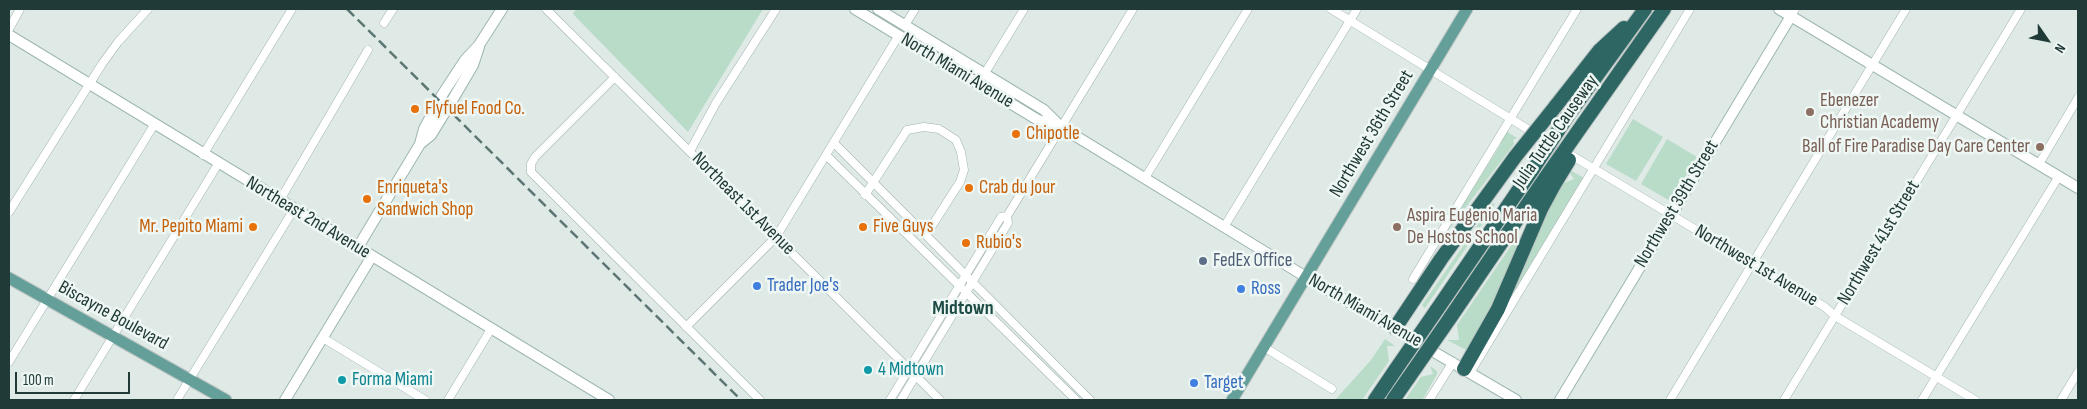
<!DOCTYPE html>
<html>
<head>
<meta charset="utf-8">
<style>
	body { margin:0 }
	#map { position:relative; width:2087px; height:409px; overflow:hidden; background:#dfeae7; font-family:"Sofia Sans Condensed",sans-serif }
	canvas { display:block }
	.frame { position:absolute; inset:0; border:10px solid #203a37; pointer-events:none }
	.north { position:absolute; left:2022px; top:15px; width:50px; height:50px; -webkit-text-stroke:4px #eff7f4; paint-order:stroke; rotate:123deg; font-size:14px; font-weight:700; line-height:20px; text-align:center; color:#203a37 }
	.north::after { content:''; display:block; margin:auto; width:18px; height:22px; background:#203a37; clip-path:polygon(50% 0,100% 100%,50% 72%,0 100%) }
	.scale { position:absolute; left:15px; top:372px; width:115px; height:22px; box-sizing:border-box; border:2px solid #203a37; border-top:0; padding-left:6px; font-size:15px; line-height:18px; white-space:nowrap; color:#203a37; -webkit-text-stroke:4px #eff7f4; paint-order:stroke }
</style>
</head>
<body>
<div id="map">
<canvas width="2087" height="409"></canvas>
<div class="frame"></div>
<div class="north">N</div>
<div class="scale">100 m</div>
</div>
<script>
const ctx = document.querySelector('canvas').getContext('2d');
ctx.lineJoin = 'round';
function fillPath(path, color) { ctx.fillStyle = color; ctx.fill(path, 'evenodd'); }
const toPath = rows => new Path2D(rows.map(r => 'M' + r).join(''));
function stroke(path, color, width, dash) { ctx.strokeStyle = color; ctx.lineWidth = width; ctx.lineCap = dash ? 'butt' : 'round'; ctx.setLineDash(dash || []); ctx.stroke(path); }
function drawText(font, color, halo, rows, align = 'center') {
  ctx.font = font + ' "Sofia Sans Condensed",sans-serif'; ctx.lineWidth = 5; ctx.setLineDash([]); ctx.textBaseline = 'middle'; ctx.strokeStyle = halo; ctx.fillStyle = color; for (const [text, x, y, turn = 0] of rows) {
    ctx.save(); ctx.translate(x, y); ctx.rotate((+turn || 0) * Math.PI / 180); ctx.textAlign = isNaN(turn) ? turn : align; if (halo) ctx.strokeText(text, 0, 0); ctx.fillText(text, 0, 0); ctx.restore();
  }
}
fillPath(toPath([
	[576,9,763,9,688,132,573,14],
	[1633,119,1663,137,1636,181,1606,164],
	[1506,131,1517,138,1513,140,1514,144,1437,245,1501,144,1501,139],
	[1667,139,1697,157,1670,201,1641,184],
	[1570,170,1584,178,1489,336,1533,239,1562,184,1574,179,1569,172],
	[1493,203,1495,204,1481,226,1425,308,1422,305],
	[1513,243,1521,245,1497,302,1468,351,1447,340,1459,340,1457,325],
	[1385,339,1395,346,1387,346,1389,361,1362,400,1335,400,1371,360],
	[1430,366,1437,371,1437,374,1423,399,1405,400,1421,377,1433,374]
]), '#b8dcc7');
const street = toPath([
	[546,9,940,400],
	[1331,9,1552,144],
	[1791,16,1795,9],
	[384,23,393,9],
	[905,25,915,9],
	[9,29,20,9],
	[985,73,1024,9],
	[615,77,535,157,531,164,531,172,760,400],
	[834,143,1090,400],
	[690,151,716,103,776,9],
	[1566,152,1825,307,1835,316,1975,400],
	[203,155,292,9],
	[826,155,1076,400],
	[2039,164,2078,98],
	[1145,178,1248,9],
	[865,195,907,130,924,127,939,129,956,140,961,152,964,170,960,182,926,235],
	[280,200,368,50],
	[9,212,102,64,118,42,148,9],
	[1224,227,1357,9],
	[1413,279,1577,9],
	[686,327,776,237,899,35],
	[323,338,425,400],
	[1264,347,1332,389],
	[9,362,154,125],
	[1470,373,1690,9],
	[74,400,218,164],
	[177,400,294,209],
	[448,400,491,329],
	[890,400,1001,217,1007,216,1012,208,1133,9],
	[901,400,1008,223,1007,216],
	[1429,400,1453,362],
	[1670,400,1906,9],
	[1784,400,2021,9],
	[1922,400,2059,176],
	[2061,400,2078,372]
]);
const secondary = toPath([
	[855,9,1038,120,1058,127],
	[878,9,1044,110,1062,128,1074,135,1306,277,1516,400],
	[1779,9,2078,188],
	[9,35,609,400],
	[420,144,431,135,453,99,473,65,479,47],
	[358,247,420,144,424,129,442,95,465,60,479,45,502,9],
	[285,400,372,256],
	[1560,400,1791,16]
]);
const primary = toPath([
	[9,278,226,400],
	[1232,400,1467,9]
]);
const highway = toPath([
	[1555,107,1599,51,1624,28],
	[1569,114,1645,9],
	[1583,124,1664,9],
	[1436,311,1533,169],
	[1450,318,1546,177],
	[1395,328,1441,259,1515,157],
	[1464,369,1498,309,1541,209,1555,183],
	[1375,400,1396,369],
	[1393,400,1409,377]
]);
stroke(street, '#a2b2af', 9);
stroke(secondary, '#9eb6b1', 12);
stroke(primary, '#bcc4c3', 13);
stroke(highway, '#bcc4c3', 16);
stroke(street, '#fff', 8);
stroke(secondary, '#fff', 10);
stroke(primary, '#64a099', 11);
stroke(highway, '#2d6663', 14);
stroke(toPath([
	[347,9,741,400]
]), '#5b7673', 2.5, [10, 5]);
const highwayBridge = toPath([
	[1515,157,1555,107],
	[1533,169,1569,114],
	[1546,177,1583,124],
	[1555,183,1569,160],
	[1396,369,1436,311],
	[1409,377,1450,318]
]);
stroke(highwayBridge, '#bcc4c3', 16, []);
stroke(highwayBridge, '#2d6663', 14);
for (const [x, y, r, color] of [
	[415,109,5,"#e8710a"],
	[1810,112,5,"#8d6e63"],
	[1016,134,5,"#e8710a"],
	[2040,147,5,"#8d6e63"],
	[969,188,5,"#e8710a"],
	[367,199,5,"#e8710a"],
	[253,227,5,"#e8710a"],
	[863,227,5,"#e8710a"],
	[1397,227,5,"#8d6e63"],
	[966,243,5,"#e8710a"],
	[1203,261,5,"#5c6f8a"],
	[757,286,5,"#3f7fe0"],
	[1241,289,5,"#3f7fe0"],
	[868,370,5,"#0f9aa8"],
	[342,380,5,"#0f9aa8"],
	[1194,383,5,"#3f7fe0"]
]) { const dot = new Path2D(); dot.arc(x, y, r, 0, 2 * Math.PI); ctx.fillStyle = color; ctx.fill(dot); stroke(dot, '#eff7f4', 2); }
drawText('19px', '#203a37', '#eff7f4', [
	["North Miami Avenue",957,71,31],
	["Julia Tuttle Causeway",1556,132,-55],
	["Northwest 36th Street",1372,134,-59],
	["Northeast 1st Avenue",743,204,45],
	["Northwest 39th Street",1677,204,-59],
	["Northeast 2nd Avenue",308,218,31],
	["Northwest 41st Street",1879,243,-59],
	["Northwest 1st Avenue",1756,266,31],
	["North Miami Avenue",1365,311,30],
	["Biscayne Boulevard",113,316,29]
]);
drawText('19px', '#785e54', '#eff7f4', [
	["Ebenezer",1820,101],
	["Christian Academy",1820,123],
	["Ball of Fire Paradise Day Care Center",2030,147,"right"],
	["Aspira Eugenio Maria",1407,216],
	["De Hostos School",1407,238]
], 'left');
drawText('19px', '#c56008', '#eff7f4', [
	["Flyfuel Food Co.",425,109],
	["Chipotle",1026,134],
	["Enriqueta's",377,188],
	["Sandwich Shop",377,210],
	["Crab du Jour",979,188],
	["Mr. Pepito Miami",243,227,"right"],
	["Five Guys",873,227],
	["Rubio's",976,243]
], 'left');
drawText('19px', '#4e5e75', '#eff7f4', [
	["FedEx Office",1213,261]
], 'left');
drawText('19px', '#366cbe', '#eff7f4', [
	["Trader Joe's",767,286],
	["Ross",1251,289],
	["Target",1204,383]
], 'left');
drawText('19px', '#0d838f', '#eff7f4', [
	["4 Midtown",878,370],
	["Forma Miami",352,380]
], 'left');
drawText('bold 20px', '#1d4c47', '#eff7f4', [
	["Midtown",963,309]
]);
</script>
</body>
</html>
